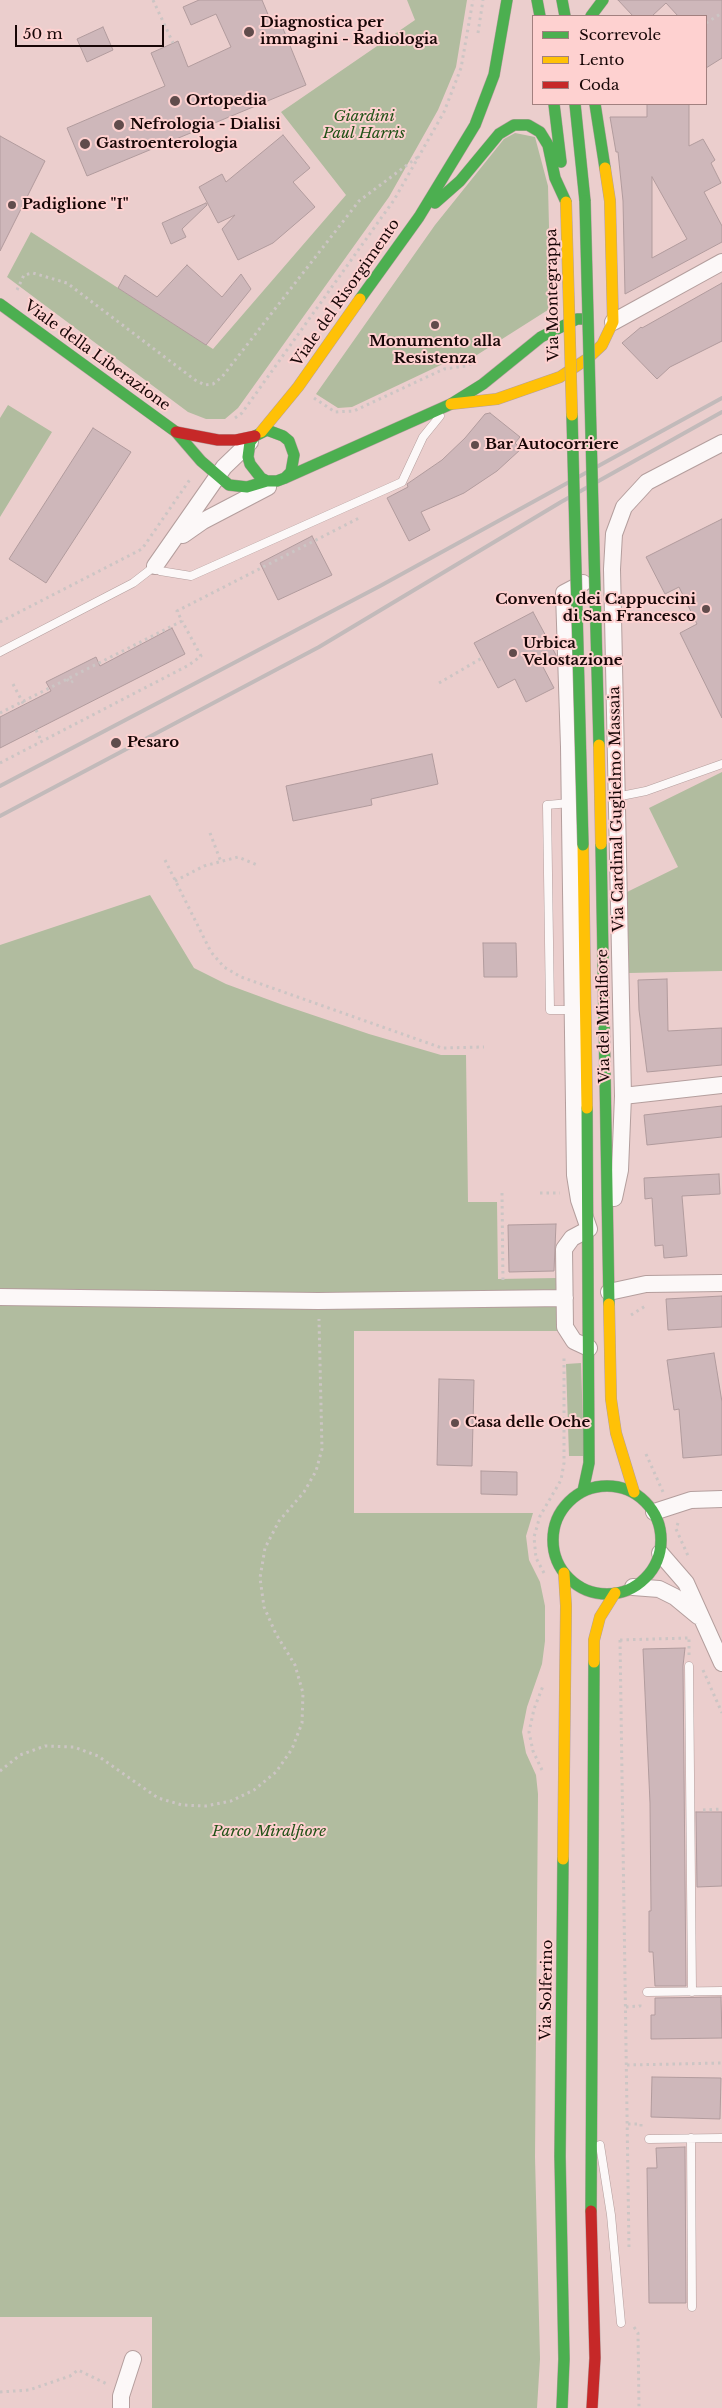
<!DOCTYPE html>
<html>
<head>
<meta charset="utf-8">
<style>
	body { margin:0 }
	#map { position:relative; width:722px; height:2408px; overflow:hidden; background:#ebcecd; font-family:"Libre Baskerville",serif }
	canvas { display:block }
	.legend { position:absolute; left:532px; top:15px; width:175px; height:90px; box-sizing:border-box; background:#fed1d0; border:1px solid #a2807f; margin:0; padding:6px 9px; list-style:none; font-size:15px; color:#170606 }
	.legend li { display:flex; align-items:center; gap:10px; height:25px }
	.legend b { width:25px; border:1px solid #a2807f }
	.scale { position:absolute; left:15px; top:25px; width:149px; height:22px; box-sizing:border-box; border:2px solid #170606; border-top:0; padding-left:6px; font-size:15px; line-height:18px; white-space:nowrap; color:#170606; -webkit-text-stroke:4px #fed1d0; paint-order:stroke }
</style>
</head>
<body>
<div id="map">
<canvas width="722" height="2408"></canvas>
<ul class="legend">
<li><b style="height:6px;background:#4caf50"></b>Scorrevole</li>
<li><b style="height:6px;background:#ffc107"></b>Lento</li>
<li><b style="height:6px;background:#c62828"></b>Coda</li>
</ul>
<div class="scale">50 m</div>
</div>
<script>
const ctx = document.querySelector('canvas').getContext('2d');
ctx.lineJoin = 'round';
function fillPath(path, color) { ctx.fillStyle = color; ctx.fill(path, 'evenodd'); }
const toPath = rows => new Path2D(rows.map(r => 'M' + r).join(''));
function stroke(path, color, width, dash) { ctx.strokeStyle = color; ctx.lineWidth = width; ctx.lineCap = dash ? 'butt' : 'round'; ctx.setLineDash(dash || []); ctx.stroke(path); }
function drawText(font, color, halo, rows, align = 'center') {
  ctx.font = font + ' "Libre Baskerville",serif'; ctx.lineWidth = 4; ctx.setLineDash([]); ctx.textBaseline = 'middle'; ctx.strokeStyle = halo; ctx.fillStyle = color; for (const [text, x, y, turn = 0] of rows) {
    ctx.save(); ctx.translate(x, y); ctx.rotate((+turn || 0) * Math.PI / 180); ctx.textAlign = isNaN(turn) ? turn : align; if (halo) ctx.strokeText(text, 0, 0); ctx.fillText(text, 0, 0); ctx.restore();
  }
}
fillPath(toPath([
	[407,0,467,0,456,67,438,110,389,197,238,408,225,419,206,419,188,412,7,277,31,232,213,349,346,195,281,112,415,20],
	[515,133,535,137,548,186,551,308,469,360,445,363,352,407,338,408,316,394,435,225,504,139],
	[8,405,52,432,0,517,0,418],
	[722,772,722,971,629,973,627,892,678,867,649,808],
	[150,895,194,968,226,984,283,1005,369,1034,441,1055,466,1055,468,1202,497,1202,498,1279,557,1278,557,1331,354,1331,354,1513,533,1513,526,1536,529,1560,540,1582,545,1606,545,1641,542,1664,527,1707,522,1732,526,1753,536,1775,538,1794,535,2157,540,2359,537,2408,152,2408,152,2317,0,2317,0,945],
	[581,1363,584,1456,569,1456,566,1364]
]), '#b1bc9f');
const building = toPath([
	[199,0,262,0,274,29,282,26,306,85,87,176,67,128,165,86,151,53,178,41,188,67,231,47,216,14,191,25,183,7,199,0],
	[618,0,722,0,722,58,706,68,706,16,678,16,666,3,652,16,633,16,618,0],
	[103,27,113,50,87,62,77,39,103,27],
	[647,104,689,104,689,146,703,139,715,160,711,163,721,183,704,192,722,226,722,242,625,294,623,201,618,152,616,152,610,117,647,117,647,104],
	[652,177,687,239,652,258,652,177],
	[283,135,310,168,293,182,315,207,273,243,238,260,222,229,235,215,218,223,199,187,222,174,226,182,283,135],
	[0,136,45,161,0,251,0,136],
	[206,203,207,205,182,229,186,237,171,244,162,223,206,203],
	[187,265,222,297,241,274,251,289,206,345,118,288,125,275,157,297,187,265],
	[722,283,722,341,670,367,657,379,622,343,641,327,642,328,722,283],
	[490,413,520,437,515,443,521,449,497,471,464,493,421,512,430,530,409,541,387,498,408,487,407,484,442,460,465,438,485,414,490,413],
	[93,428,131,452,46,583,9,559,93,428],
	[722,519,722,718,680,633,697,624,679,587,665,594,646,557,722,519],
	[312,536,332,575,278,600,260,563,312,536],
	[533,612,556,655,556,657,542,665,554,688,526,702,515,679,498,688,474,643,533,612],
	[172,628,185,654,0,748,0,717,51,691,46,682,96,657,100,666,172,628],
	[432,754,438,784,371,799,372,805,293,821,286,786,432,754],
	[483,943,516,943,517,977,484,977,483,943],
	[667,979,668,1031,722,1028,722,1065,647,1072,639,1010,638,980,667,979],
	[722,1106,722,1137,647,1145,644,1115,722,1106],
	[719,1174,720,1194,682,1196,687,1256,664,1258,663,1245,655,1246,652,1198,645,1199,644,1178,719,1174],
	[556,1224,554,1271,509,1272,508,1225,556,1224],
	[722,1296,722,1327,668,1330,666,1299,722,1296],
	[714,1353,722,1402,722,1455,683,1458,679,1409,674,1410,667,1360,714,1353],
	[439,1379,474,1380,472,1466,437,1465,439,1379],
	[481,1471,517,1472,517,1495,481,1494,481,1471],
	[685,1648,683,1666,686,1986,655,1986,653,1952,649,1952,649,1911,651,1911,650,1803,643,1649,685,1648],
	[696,1812,722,1812,722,1886,697,1887,696,1812],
	[721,1997,722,2038,651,2039,651,2015,655,2015,655,1998,721,1997],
	[652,2077,721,2078,720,2119,651,2117,652,2077],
	[685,2147,686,2303,649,2303,647,2168,657,2168,656,2148,685,2147]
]);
fillPath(building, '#ceb7ba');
stroke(building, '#b19b9d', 1);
const lane = toPath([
	[0,652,133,583,155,566,160,571,191,576,402,482,423,437,440,416],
	[616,797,646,791,722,764],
	[570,803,547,805,550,1010,573,1010],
	[689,1666,692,1992],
	[647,1992,722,1991],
	[691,2138,692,2307],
	[649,2139,722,2138],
	[600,2145,611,2215,621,2323]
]);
const street = toPath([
	[613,322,722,262],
	[183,535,203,521,268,487],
	[155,566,224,467,250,442],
	[583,583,564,593,569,747,575,1175,579,1200,589,1229,572,1238,564,1249,565,1327,574,1341,589,1348],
	[623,1096,722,1085],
	[614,1198,620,1170,623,1096,612,569,614,534,624,507,647,482,722,443],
	[609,1292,646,1284,722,1283],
	[0,1297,318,1301,565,1298],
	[654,1512,691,1500,722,1499],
	[660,1553,686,1583,722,1663],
	[633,1587,659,1589,675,1597,698,1616],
	[121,2408,121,2396,133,2359]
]);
const fast = toPath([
	[537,0,540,16],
	[562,0,565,16],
	[591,16,603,0],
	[554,104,561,162],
	[575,104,585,201],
	[595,104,605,168],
	[435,203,460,181,499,134,514,125,528,125,540,132,548,145,555,178,566,202],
	[360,299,419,217,475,125,494,75,507,0],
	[0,304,176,432,201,461,229,485,247,487,267,481],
	[267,430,283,436,289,441,294,455,291,472,285,478,277,481,267,481,261,478,250,464,248,457,250,442,255,436,267,430],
	[285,478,451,404,483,384,541,337,577,319,586,319],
	[601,844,609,1304],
	'553 1540a54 54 0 1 1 108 0a54 54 0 1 1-108 0Z',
	[583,1491,589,1463,587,1108],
	[591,2211,594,1662],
	[562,2408,564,2359,560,2156,563,1859]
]);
const slow = toPath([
	[451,404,497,399,560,377,587,359,602,345,613,322,610,201,605,168],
	[261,432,298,387,360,299],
	[583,845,587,1108],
	[609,1304,611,1399,616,1433,634,1492],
	[594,1662,594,1640,600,1617,615,1593],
	[563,1859,566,1606,564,1573]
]);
const jam = toPath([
	[176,432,218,440,236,440,255,436],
	[591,2211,595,2358,592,2408]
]);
stroke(lane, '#b49e9d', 9);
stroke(street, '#b49e9d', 18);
stroke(fast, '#b49e9d', 12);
stroke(slow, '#b49e9d', 12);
stroke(jam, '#b49e9d', 12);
stroke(toPath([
	[153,0,173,43],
	[706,23,722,13],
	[478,33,483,0],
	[17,290,24,275,33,273,67,283,195,380,205,385,213,384,222,377,359,201,419,156],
	[314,398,335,412,354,411,444,369,466,366,473,363],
	[235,418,242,413,394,200,444,112,461,68,473,0],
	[0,622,142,549,191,478],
	[67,679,70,683,73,681],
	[439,683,482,658],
	[13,684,24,705],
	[0,713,182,621,177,611,361,517],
	[36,730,42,742],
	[0,763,189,665,201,656,182,621],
	[210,833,221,862],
	[165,860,211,952,224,967,241,977,442,1048,484,1047],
	[175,881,204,866,238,857,257,865],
	[502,1193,503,1283],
	[540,1193,560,1193],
	[631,1315,647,1305],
	[646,1454,663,1492],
	[678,1523,676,1529,689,1558],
	[544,1573,536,1558,534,1537,540,1516,561,1480,564,1463,564,1355],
	[620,1640,629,2249],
	[620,1640,689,1638],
	[689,1655,689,1638],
	[703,1670,722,1713],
	[542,1770,533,1751,529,1732,534,1709,543,1686],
	[0,1771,20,1755,45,1746,74,1747,98,1756,158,1798,182,1805,206,1806,231,1801,254,1790,276,1772,292,1749,302,1723,303,1693,295,1665,276,1634,264,1607,260,1578,265,1548,279,1521,304,1492,316,1471,322,1449,319,1319],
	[703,1810,722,1809],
	[626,2007,640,2006,640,2004],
	[627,2065,722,2063],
	[628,2124,641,2124,641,2129],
	[634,2327,638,2333,639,2408],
	[0,2392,29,2390,70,2376,78,2370,107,2384]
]), '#ccc5c4', 3, [2.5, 4]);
stroke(lane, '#fcf8f8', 8);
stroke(street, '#fcf8f8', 16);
stroke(fast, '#4caf50', 11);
stroke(slow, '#ffc107', 11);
stroke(jam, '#c62828', 11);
stroke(toPath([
	[0,786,380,586,722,398],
	[0,816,319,647,561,502,722,412]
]), '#c2baba', 4);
const fastBridge = toPath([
	[585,201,599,745],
	[572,415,583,845]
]);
const slowBridge = toPath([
	[566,202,572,415],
	[599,745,601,844]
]);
stroke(fastBridge, '#b49e9d', 12, []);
stroke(slowBridge, '#b49e9d', 12, []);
stroke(fastBridge, '#4caf50', 11);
stroke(slowBridge, '#ffc107', 11);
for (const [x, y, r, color] of [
	[249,32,6,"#614c4c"],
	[175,101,6,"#614c4c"],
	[119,125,6,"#614c4c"],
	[85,144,6,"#614c4c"],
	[12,205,5,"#614c4c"],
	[435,325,5,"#614c4c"],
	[475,445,5,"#614c4c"],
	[706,609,5,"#614c4c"],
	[513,653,5,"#614c4c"],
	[116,743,6,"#614c4c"],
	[455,1423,5,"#614c4c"]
]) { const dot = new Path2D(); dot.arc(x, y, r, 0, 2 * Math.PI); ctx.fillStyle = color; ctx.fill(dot); stroke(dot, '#fed1d0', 2); }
drawText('bold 15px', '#170606', '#fed1d0', [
	["Diagnostica per",260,23],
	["immagini - Radiologia",260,40],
	["Ortopedia",186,101],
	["Nefrologia - Dialisi",130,125],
	["Gastroenterologia",96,144],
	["Padiglione \"I\"",22,205],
	["Monumento alla",435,342,"center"],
	["Resistenza",435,359,"center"],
	["Bar Autocorriere",485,445],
	["Convento dei Cappuccini",696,600,"right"],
	["di San Francesco",696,617,"right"],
	["Urbica",523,644],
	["Velostazione",523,661],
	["Pesaro",127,743],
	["Casa delle Oche",465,1423]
], 'left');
drawText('italic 15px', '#215217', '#fed1d0', [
	["Giardini",364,117],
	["Paul Harris",364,134],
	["Parco Miralfiore",269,1832]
]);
drawText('15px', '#170606', '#fed1d0', [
	["Viale del Risorgimento",346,293,-55],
	["Via Montegrappa",553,295,-91],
	["Viale della Liberazione",97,356,36],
	["Via Cardinal Guglielmo Massaia",617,809,-91],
	["Via del Miralfiore",604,1016,-91],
	["Via Solferino",547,1990,-89]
]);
</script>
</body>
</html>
